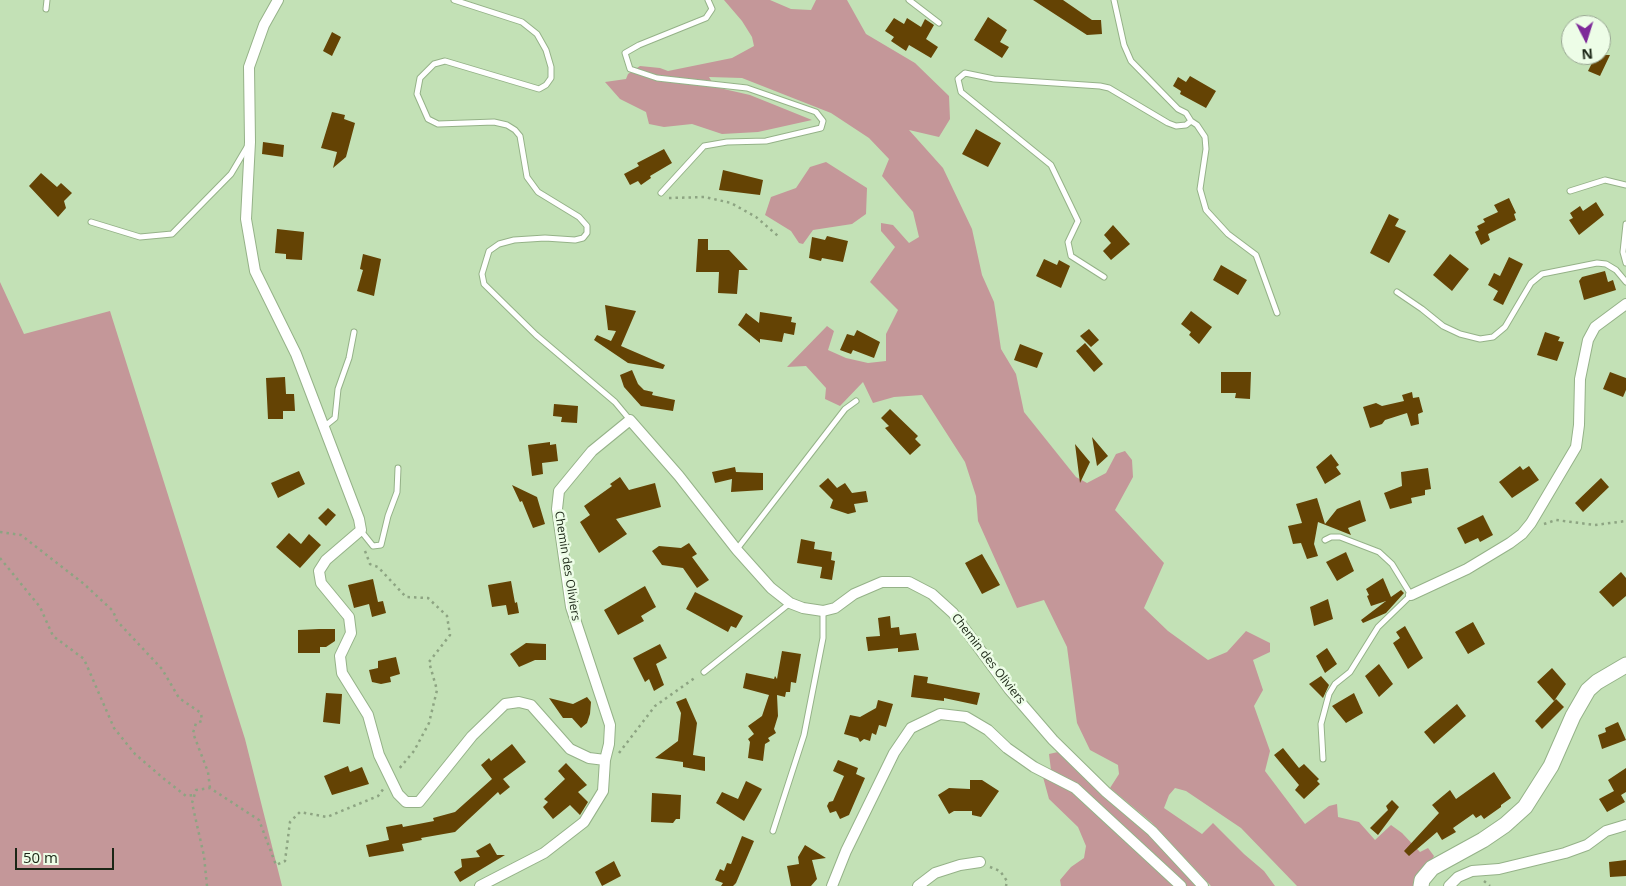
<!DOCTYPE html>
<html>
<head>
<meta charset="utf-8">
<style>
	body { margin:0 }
	#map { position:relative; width:1626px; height:886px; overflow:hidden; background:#c3e1b6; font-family:"Open Sans",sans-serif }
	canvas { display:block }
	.north { position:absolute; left:1561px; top:15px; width:50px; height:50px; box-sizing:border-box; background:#edfde7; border:1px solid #99a793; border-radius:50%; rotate:175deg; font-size:14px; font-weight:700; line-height:20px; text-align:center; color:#1b2616 }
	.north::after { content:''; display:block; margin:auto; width:18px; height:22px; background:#7d2999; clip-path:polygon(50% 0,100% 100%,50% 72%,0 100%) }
	.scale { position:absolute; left:15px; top:848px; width:99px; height:22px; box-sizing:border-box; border:2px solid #1b2616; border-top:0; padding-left:6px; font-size:15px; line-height:18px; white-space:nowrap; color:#1b2616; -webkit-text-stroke:4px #edfde7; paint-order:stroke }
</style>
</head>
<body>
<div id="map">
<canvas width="1626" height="886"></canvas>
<div class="north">N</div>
<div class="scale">50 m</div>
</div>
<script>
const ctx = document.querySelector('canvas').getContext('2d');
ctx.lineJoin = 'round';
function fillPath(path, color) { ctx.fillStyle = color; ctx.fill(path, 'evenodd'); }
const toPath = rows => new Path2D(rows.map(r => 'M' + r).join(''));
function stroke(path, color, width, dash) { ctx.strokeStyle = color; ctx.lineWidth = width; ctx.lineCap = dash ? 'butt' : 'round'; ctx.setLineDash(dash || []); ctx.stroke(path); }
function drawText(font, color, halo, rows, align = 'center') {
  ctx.font = font + ' "Open Sans",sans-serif'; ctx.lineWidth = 5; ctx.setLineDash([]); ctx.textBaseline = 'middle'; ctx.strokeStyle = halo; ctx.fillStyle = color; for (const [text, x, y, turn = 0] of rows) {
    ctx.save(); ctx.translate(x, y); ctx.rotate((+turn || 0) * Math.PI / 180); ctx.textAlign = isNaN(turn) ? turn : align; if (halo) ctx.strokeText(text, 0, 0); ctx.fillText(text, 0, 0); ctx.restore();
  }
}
fillPath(toPath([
	[724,0,770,0,791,9,811,10,816,0,847,0,866,34,915,63,949,96,950,119,939,137,909,130,943,168,972,229,982,275,994,302,1001,349,1016,374,1024,412,1076,477,1087,483,1106,473,1116,454,1125,451,1132,460,1133,477,1115,510,1164,563,1144,608,1168,631,1208,660,1227,652,1246,631,1270,643,1270,652,1253,660,1263,690,1254,706,1270,751,1265,771,1305,824,1329,806,1337,804,1338,817,1359,822,1375,840,1391,825,1402,833,1420,852,1428,848,1434,856,1417,886,1297,886,1241,828,1186,791,1175,788,1169,795,1164,808,1202,834,1213,823,1244,854,1264,871,1275,886,1211,886,1151,822,1110,788,1119,774,1118,765,1090,750,1077,723,1067,647,1044,600,1017,608,978,521,976,496,965,462,922,395,894,397,873,403,863,382,840,406,825,399,826,388,806,366,787,367,827,326,834,331,828,350,846,358,868,363,886,361,886,334,898,310,870,282,895,247,881,231,881,223,893,225,909,243,919,237,913,212,882,176,889,159,869,138,831,113,742,78,709,77,715,87,750,95,812,120,758,132,722,134,692,124,664,127,649,124,646,112,620,99,605,82,626,79,628,74,640,66,660,68,668,71,732,58,754,46,752,37,742,21],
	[826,162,867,188,866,214,852,224,813,230,803,244,799,243,791,231,765,215,771,197,796,188,810,167],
	[0,282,24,334,110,311,245,739,282,886,0,886],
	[1058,752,1155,840,1198,886,1061,886,1060,880,1071,867,1084,858,1086,846,1078,827,1049,799,1043,777,1075,794,1078,785,1051,770,1049,754]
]), '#c49799');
fillPath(toPath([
	[1033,0,1063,0,1092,20,1101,20,1102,34,1087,35],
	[988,17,1007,30,1000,42,1009,47,1002,58,974,40],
	[894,18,904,24,907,18,921,27,925,19,934,25,926,39,938,47,931,58,909,45,906,51,891,41,894,37,885,31],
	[332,32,341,37,332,56,323,51],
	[1596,55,1610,55,1600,76,1588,71],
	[1190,76,1216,91,1206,108,1180,94,1181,91,1173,86,1178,77,1186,82],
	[332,112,345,115,344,119,355,123,346,157,333,168,337,152,321,148],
	[976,129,1001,143,988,167,962,154],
	[263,142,284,145,283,157,262,154],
	[664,149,672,163,650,176,651,178,641,185,638,181,630,185,624,174,639,166,637,163],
	[723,170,763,180,760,195,719,190],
	[41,173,57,187,61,183,72,193,64,201,66,208,58,217,29,186],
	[1509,198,1516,213,1514,214,1516,220,1488,234,1490,240,1481,245,1475,232,1479,230,1477,226,1485,222,1483,219,1498,212,1494,205],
	[1596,202,1604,215,1579,235,1569,220,1573,218,1570,213,1580,206,1583,211],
	[1389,214,1399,219,1395,226,1406,231,1389,263,1370,253],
	[1113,225,1130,244,1111,260,1103,251,1111,243,1104,235],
	[277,229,304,232,302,260,286,259,286,254,275,253],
	[827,236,848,241,843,262,822,258,821,261,809,258,812,237,825,240],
	[698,239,708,239,708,250,729,250,748,270,739,270,737,294,718,293,719,272,696,272],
	[363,254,381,259,374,296,357,291,363,270,360,269],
	[1450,254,1469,269,1452,291,1433,275],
	[1509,257,1523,264,1503,305,1493,300,1498,291,1488,285,1494,273,1500,276],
	[1044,259,1057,265,1059,260,1070,266,1061,288,1036,276],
	[1221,265,1247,280,1238,295,1213,280],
	[1605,271,1608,282,1613,280,1616,290,1584,300,1579,281,1582,277],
	[605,305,636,311,621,346,665,365,663,369,628,363,594,340,597,335,611,341,616,331,608,330],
	[1191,311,1212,327,1199,344,1189,335,1191,332,1181,324],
	[760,312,792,317,791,322,796,323,794,335,784,333,782,342,760,339,760,343,738,325,746,313,759,323],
	[1089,329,1099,340,1091,347,1080,336],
	[857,330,880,342,874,358,853,350,851,354,840,350,847,334,854,336],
	[1545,332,1560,337,1558,341,1564,342,1557,361,1537,355],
	[1085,343,1103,364,1094,372,1076,351],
	[1020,344,1043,353,1037,368,1014,360],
	[632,370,638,384,644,390,653,392,652,395,675,400,673,411,641,406,624,387,620,375],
	[1221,372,1251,372,1250,399,1235,398,1236,393,1221,393],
	[1610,372,1626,378,1626,390,1623,397,1603,389],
	[285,377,286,394,294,394,295,411,283,411,283,419,268,419,266,378],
	[1412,392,1413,398,1419,397,1423,412,1418,414,1419,424,1411,426,1407,413,1385,420,1382,424,1370,428,1363,407,1376,403,1382,406,1404,401,1402,395],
	[554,404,578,406,577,423,561,422,562,417,553,416],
	[890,409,918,436,915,439,921,445,910,455,885,428,889,426,881,418],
	[1092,437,1108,456,1097,466],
	[550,442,550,445,556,444,558,461,542,463,543,474,532,476,528,445],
	[1075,444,1090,462,1080,483],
	[1331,454,1339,465,1336,467,1341,474,1325,484,1316,467],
	[1520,466,1523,470,1529,466,1539,480,1512,498,1499,482],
	[735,467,736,472,763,473,763,490,731,492,732,479,715,483,712,472],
	[1428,468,1431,489,1425,490,1425,495,1411,498,1412,503,1390,509,1384,493,1402,486,1401,472],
	[299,471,305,484,278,498,271,483],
	[620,477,629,490,655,483,661,507,616,519,627,534,599,553,580,522,590,515,584,506,612,486,610,484],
	[828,478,837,488,845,483,852,493,866,491,868,502,854,504,856,512,848,514,830,508,833,500,819,486],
	[1601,478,1609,487,1583,512,1575,503],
	[512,485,537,497,545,524,533,528,522,501,520,502],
	[1317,498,1325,524,1337,509,1360,500,1366,521,1348,528,1351,535,1318,522,1314,544,1318,556,1307,559,1301,543,1293,544,1288,526,1302,523,1296,504],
	[328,508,336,515,326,526,318,518],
	[1483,515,1493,535,1480,542,1478,538,1465,544,1457,528],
	[289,533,301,544,309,534,321,545,300,568,276,547],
	[801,539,815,542,814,549,832,552,831,560,835,561,832,580,820,578,822,567,797,563],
	[689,543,697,554,692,557,709,580,697,588,683,568,662,565,652,551,659,546,681,548],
	[1346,552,1354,571,1337,581,1326,562],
	[982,554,1000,585,982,594,965,563],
	[1621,572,1626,578,1626,596,1613,607,1599,592],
	[1383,578,1391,597,1401,590,1404,593,1386,613,1363,623,1361,620,1386,601,1371,606,1367,596,1369,595,1366,589],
	[373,579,378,602,383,601,386,613,372,617,369,604,354,608,348,585],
	[511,581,515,603,517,602,519,613,508,615,506,605,492,607,488,585],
	[645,586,656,607,641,616,644,621,618,635,604,610],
	[695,592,743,616,736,628,731,626,728,632,686,609],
	[1328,599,1333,619,1314,626,1310,607],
	[890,616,891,628,899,627,900,635,916,633,919,650,898,652,898,648,868,651,866,637,880,636,878,618],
	[1473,622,1485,644,1468,654,1455,632],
	[1405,626,1423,658,1408,669,1393,643,1400,638,1396,632],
	[319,629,335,629,335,641,326,647,320,647,320,653,298,653,298,630],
	[526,643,546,644,546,660,535,660,519,667,510,654],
	[660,644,667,658,656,664,664,685,654,691,649,679,645,682,633,658],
	[1327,648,1337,664,1325,673,1316,656],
	[782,651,801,654,796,683,791,682,790,692,786,692,785,697,777,695,778,716,774,729,776,733,768,738,770,741,765,744,763,761,748,758,750,742,748,739,754,734,748,726,762,716,769,695,743,688,746,673,774,679,775,676,777,679],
	[396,657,400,674,390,677,391,682,381,684,372,682,369,670,378,668,378,661],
	[1379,664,1393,684,1379,697,1365,676],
	[1552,668,1566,684,1554,701,1537,682],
	[914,675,928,677,927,683,980,693,977,705,944,698,944,701,911,697],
	[1321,676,1329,685,1323,698,1309,684],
	[326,693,342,694,340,724,323,722],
	[1354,693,1363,713,1346,723,1332,706],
	[587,697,591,702,590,714,587,723,581,728,572,718,563,718,549,698,573,704],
	[686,698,697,723,693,755,705,757,705,771,683,767,683,762,655,758,678,741,681,713,676,702],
	[1556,699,1564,707,1542,729,1535,721],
	[878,700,893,704,886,727,879,725,876,735,872,733,870,741,864,739,860,742,858,738,844,734,850,715,860,717,876,708],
	[1457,704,1466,716,1434,744,1424,732],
	[1618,722,1626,740,1602,749,1598,735,1606,732,1605,728],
	[512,744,526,762,503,779,510,787,500,795,498,792,455,832,421,838,422,840,402,844,404,851,369,857,366,845,389,840,386,827,402,824,403,827,434,821,433,818,455,812,492,779,481,765,489,758,491,761],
	[1283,748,1299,768,1304,764,1319,779,1317,781,1320,784,1304,799,1295,790,1299,785,1274,755],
	[838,760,858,768,856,774,865,778,849,815,840,819,836,811,830,813,827,806,829,802,833,801,844,776,833,771],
	[566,763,587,785,578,792,588,802,580,815,570,805,553,819,543,807,548,802,544,799,565,779,558,771],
	[348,766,350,772,362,767,369,784,332,795,324,776],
	[1626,768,1626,792,1621,795,1625,802,1607,812,1599,799,1614,791,1608,780],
	[1494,772,1511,798,1501,805,1501,807,1484,819,1481,815,1476,818,1473,814,1453,828,1456,832,1442,840,1437,832,1409,856,1404,851,1439,813,1432,805,1450,790,1456,799],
	[970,780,982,780,999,791,981,817,972,815,972,811,954,811,949,814,938,795,949,788,970,789],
	[746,781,762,789,744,821,716,803,722,792,738,799],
	[652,793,681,795,680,819,676,819,673,823,651,822],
	[1392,800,1399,807,1378,835,1370,828,1388,810,1386,806],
	[742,836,754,841,736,883,733,886,721,886,723,883,715,880,720,869,724,871,727,863,731,864],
	[490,843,497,855,505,855,460,882,454,872,462,867,461,859,480,857,476,851],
	[805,845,826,858,812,860,817,879,811,886,791,886,787,866,799,864,798,857],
	[1626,860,1626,876,1610,877,1609,862],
	[614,861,621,876,602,886,595,872]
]), '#644304');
const lane = toPath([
	[454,0,522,22,537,34,546,50,551,67,551,78,546,85,539,89,445,61,434,64,420,78,417,94,428,119,438,124,494,122,507,125,515,130,520,136,527,177,538,192,579,217,587,226,587,233,583,238,575,240,545,238,514,240,499,244,489,251,482,274,484,284,536,335,615,402,630,420],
	[909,0,939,23],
	[46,9,47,0],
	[1191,121,1197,125,1205,137,1206,149,1200,189,1206,210,1228,234,1256,255,1277,313],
	[1570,191,1605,180,1626,185],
	[661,193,704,146,727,142,766,141,821,128,823,121,816,112,747,88,657,78,630,69,625,53,639,45,706,18,712,9,708,0],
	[91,222,140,237,172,234,231,174,247,147],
	[1626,224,1623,252,1626,263],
	[1104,277,1071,256,1068,242,1078,221,1051,165,961,92,958,79,965,73,994,79,1100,86,1109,88,1168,123,1176,126,1186,125,1191,121,1186,113,1178,109,1131,61,1124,45,1114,0],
	[1397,292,1422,309,1443,326,1460,334,1480,339,1493,337,1505,327,1531,283,1542,274,1597,263,1606,264,1616,270,1626,282],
	[325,426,335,418,338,389,349,358,354,332],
	[361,531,373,546,381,545,388,516,397,492,398,468],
	[737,549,845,409,856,401],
	[704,672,790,603],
	[1323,759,1321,724,1329,694,1335,684,1350,672,1378,627,1411,595,1392,564,1379,552,1340,537,1331,537,1325,540],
	[773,831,804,735,823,638,823,611]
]);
const street = toPath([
	[278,0,264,25,249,67,250,142,246,219,255,271,296,354,359,519,361,530,326,560,319,571,321,583,349,617,351,633,340,656,342,673,368,715,379,755,398,794,406,802,419,802,472,736,505,704,519,702,531,705,570,749,589,758,605,760,609,744,610,725,571,607,557,509,559,491,592,451,630,420,679,476,737,550,771,588,790,603,803,608,823,611,835,608,854,594,882,582,909,582,932,594,953,613,1009,689,1053,740,1106,792,1152,831,1203,886],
	[1411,595,1467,569,1510,543,1522,534,1531,523,1576,447,1579,425,1580,379,1588,340,1595,327,1626,304],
	[480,886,544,853,584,822,603,791,605,760],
	[832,886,846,851,894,753,911,728,940,714,966,717,988,730,1007,748,1034,767,1075,788,1181,886],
	[918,886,935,873,960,865,980,862],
	[1449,886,1458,877,1472,871,1499,869,1565,853,1587,845,1606,831,1626,825]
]);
const secondary = toPath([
	[1421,886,1422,880,1432,868,1483,840,1505,825,1525,807,1551,766,1573,716,1588,690,1597,682,1626,665]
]);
stroke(lane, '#95b288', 7);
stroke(street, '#95b288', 12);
stroke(secondary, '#95b288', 17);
stroke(toPath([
	[669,198,705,197,731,203,756,217,778,236],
	[1544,524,1556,520,1595,525,1626,521],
	[0,532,21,535,84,584,113,611,117,621,162,669,179,698,201,713,202,721,196,723,193,733,208,772,210,788],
	[365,551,370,564,378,567,406,597,428,598,447,616,450,635,429,662,437,690,429,723,414,751,398,770],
	[0,558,40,607,53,636,84,659,114,728,135,754,163,778,186,796,194,795],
	[619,753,655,706,696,677],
	[990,867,1000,871,1007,881,1006,886],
	[1484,881,1490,886],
	[207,886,204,856,192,803,196,790,210,788,259,820,276,865,285,861,290,822,300,812,327,817,378,796,384,788]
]), '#8da482', 2.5, [2.5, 4]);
stroke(lane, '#fff', 5);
stroke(street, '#fff', 10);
stroke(secondary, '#fff', 15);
drawText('12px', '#1b2616', '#edfde7', [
	["Chemin des Oliviers",567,566,81],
	["Chemin des Oliviers",988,659,52]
]);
</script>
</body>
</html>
